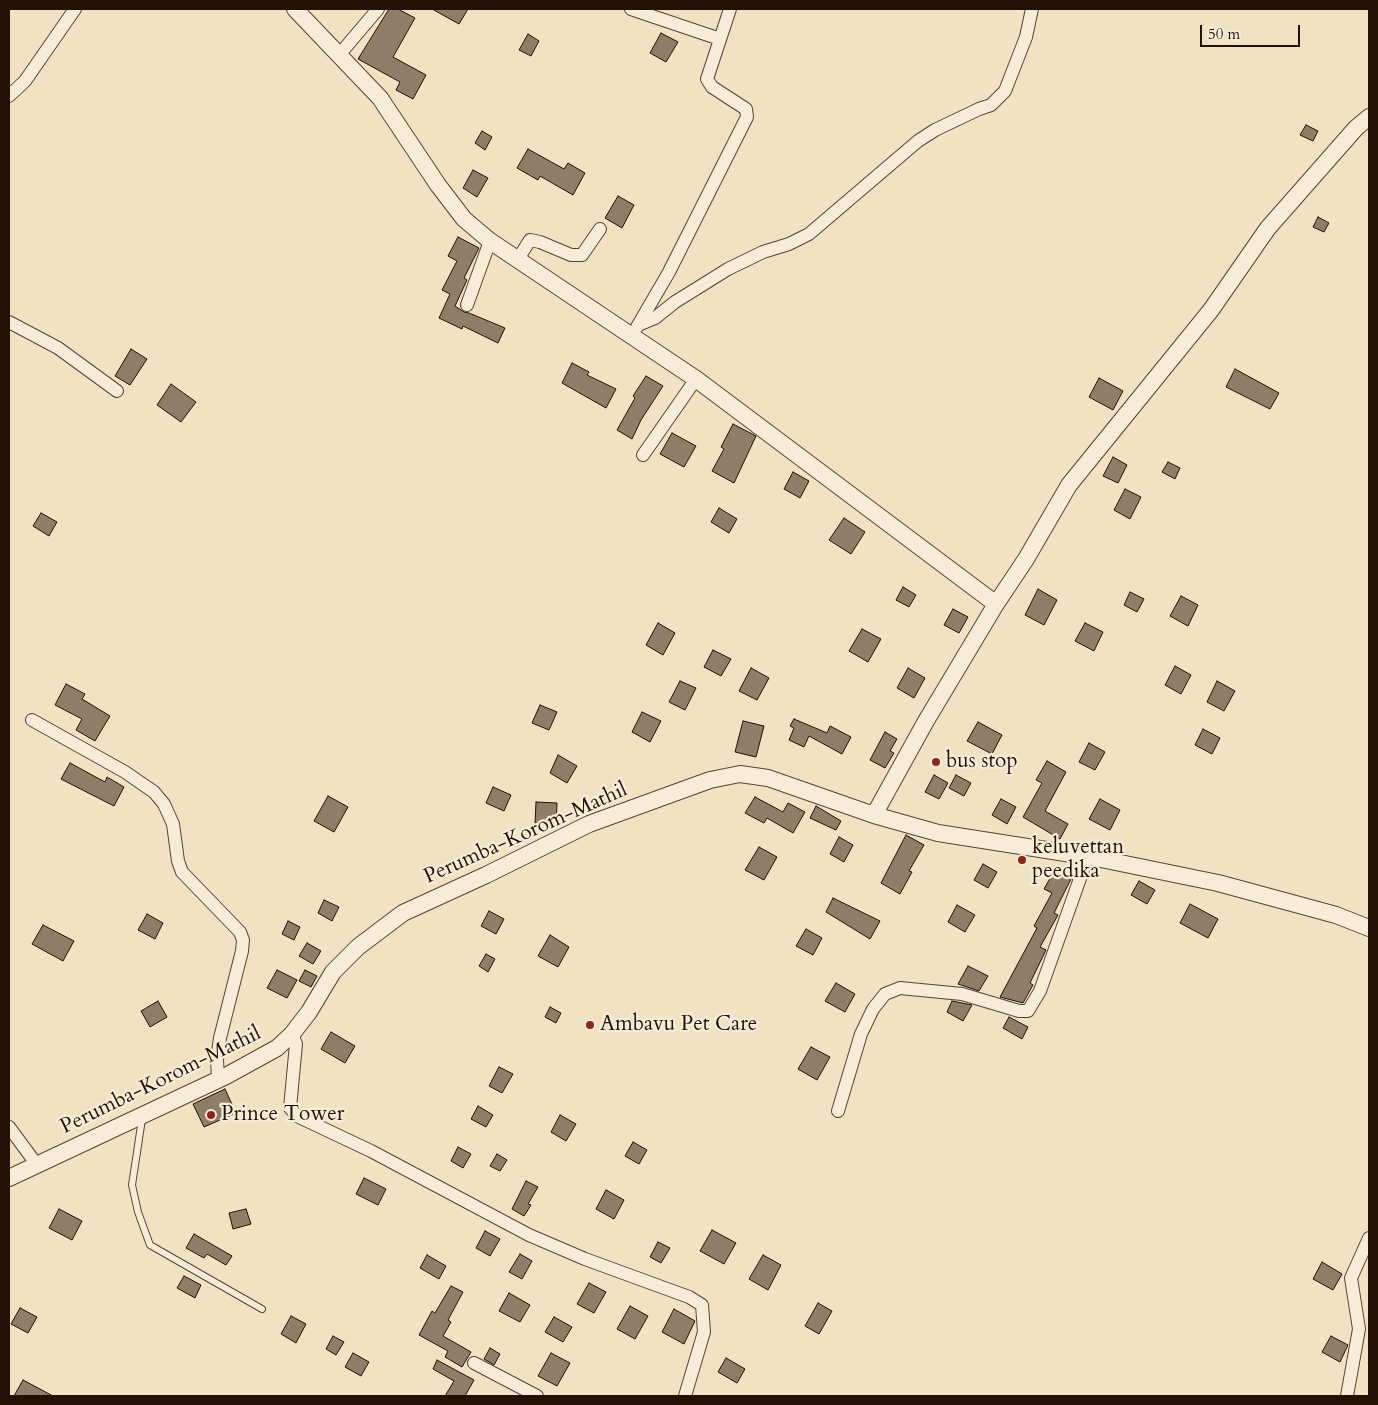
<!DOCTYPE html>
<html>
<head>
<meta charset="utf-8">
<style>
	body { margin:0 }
	#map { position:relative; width:1378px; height:1405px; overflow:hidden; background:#f1e2c1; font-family:Cardo,serif }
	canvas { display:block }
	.frame { position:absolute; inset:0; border:10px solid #231106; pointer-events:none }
	.scale { position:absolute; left:1200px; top:25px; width:100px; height:22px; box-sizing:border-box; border:2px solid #231106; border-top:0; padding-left:6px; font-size:15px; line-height:18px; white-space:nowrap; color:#231106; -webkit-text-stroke:4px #f6ecd7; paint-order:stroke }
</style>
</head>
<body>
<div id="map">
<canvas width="1378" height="1405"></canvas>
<div class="frame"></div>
<div class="scale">50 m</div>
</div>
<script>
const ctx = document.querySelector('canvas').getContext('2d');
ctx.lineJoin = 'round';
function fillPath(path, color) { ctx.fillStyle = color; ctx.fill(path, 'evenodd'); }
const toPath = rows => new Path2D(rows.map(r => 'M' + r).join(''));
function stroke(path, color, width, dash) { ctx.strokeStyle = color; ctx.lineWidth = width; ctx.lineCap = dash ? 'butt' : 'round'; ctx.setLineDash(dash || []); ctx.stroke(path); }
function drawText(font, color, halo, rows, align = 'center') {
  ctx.font = font + ' Cardo,serif'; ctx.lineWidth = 4.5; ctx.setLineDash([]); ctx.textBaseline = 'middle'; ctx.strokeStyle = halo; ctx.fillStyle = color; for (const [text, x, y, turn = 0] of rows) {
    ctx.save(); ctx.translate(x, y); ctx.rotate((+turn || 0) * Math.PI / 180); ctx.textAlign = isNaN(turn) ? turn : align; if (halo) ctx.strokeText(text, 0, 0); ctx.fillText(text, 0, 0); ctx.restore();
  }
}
const building = toPath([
	[389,9,398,9,415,18,393,57,426,75,413,99,396,90,400,82,358,59,389,9],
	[432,9,468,9,459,24,432,9],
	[661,33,678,42,666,62,650,53,661,33],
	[528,34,539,41,531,56,519,50,528,34],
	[1306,125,1318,131,1313,141,1300,135,1306,125],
	[482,131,492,137,485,150,475,143,482,131],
	[528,149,564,169,568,163,585,173,573,195,540,176,538,180,517,168,528,149],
	[473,170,488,178,477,197,463,188,473,170],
	[618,196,634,205,622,228,605,218,618,196],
	[1318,217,1329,223,1324,232,1313,227,1318,217],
	[458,237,479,248,464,278,467,280,455,306,464,312,469,313,505,328,498,343,463,326,462,329,439,318,450,294,442,290,457,261,448,256,458,237],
	[131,349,147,359,130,385,115,376,131,349],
	[572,363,589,372,587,375,616,389,606,408,562,383,572,363],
	[1235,369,1279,393,1270,409,1226,387,1235,369],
	[646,376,663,386,641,420,632,439,617,430,635,398,633,396,646,376],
	[1099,378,1123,391,1113,410,1089,397,1099,378],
	[171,384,196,402,181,422,157,405,171,384],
	[733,424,756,436,734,483,712,471,724,449,721,447,733,424],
	[672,433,696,446,684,467,660,454,672,433],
	[1113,457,1127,465,1118,483,1103,476,1113,457],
	[1168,462,1180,468,1175,479,1162,472,1168,462],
	[793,472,809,481,800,498,784,489,793,472],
	[1125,489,1141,497,1130,519,1114,510,1125,489],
	[719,508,737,519,729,533,711,522,719,508],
	[41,513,57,522,49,536,33,526,41,513],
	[844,518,865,532,851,554,829,540,844,518],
	[903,587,916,595,909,607,896,600,903,587],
	[1038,589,1057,600,1044,625,1025,615,1038,589],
	[1130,592,1144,599,1137,612,1124,605,1130,592],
	[1181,596,1198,605,1188,626,1170,616,1181,596],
	[953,609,968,617,959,633,944,625,953,609],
	[658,623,675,633,663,655,646,645,658,623],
	[1085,623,1103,632,1094,651,1075,641,1085,623],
	[862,629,881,639,868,662,849,651,862,629],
	[713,650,731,659,721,676,704,667,713,650],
	[1175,666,1191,675,1181,694,1165,685,1175,666],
	[751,668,769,678,757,700,739,691,751,668],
	[908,668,925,678,914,698,897,688,908,668],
	[680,681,696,688,685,710,669,702,680,681],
	[1217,681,1235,691,1224,711,1207,702,1217,681],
	[66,684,85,694,82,699,110,716,95,741,76,730,82,719,55,705,66,684],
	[540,705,557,712,549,730,532,723,540,705],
	[642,712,661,721,650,742,632,732,642,712],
	[794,719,827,733,830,726,851,737,842,754,809,736,804,747,789,740,794,728,790,726,794,719],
	[743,721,764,726,756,757,735,752,743,721],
	[978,722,1002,735,992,754,967,741,978,722],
	[1203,729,1220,738,1212,754,1195,745,1203,729],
	[885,732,897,739,890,751,894,753,885,768,870,760,885,732],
	[1089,743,1105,752,1095,770,1079,762,1089,743],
	[558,755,577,766,567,783,550,773,558,755],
	[1047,761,1066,772,1045,811,1068,824,1060,839,1023,817,1042,783,1036,780,1047,761],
	[70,763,105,782,107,777,124,787,114,806,61,779,70,763],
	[934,775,948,783,939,799,925,792,934,775],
	[956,775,971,783,964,796,949,788,956,775],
	[493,787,511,795,504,811,486,803,493,787],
	[328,796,348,807,334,832,314,821,328,796],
	[755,797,783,812,788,803,805,812,793,833,767,818,764,823,745,813,755,797],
	[1001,799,1016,807,1007,824,992,815,1001,799],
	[1100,799,1120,810,1110,830,1089,819,1100,799],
	[536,802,557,803,556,825,535,824,536,802],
	[816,806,841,821,836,830,810,818,816,806],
	[906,835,924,845,909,871,912,872,900,894,881,883,906,835],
	[839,837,853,845,844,862,830,854,839,837],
	[759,847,777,857,764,880,745,870,759,847],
	[983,864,997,872,988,888,974,880,983,864],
	[1054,871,1071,879,1054,913,1058,915,1040,947,1046,950,1030,983,1033,985,1023,1003,1000,997,1037,928,1034,926,1052,893,1044,889,1054,871],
	[1139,881,1155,890,1147,904,1131,895,1139,881],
	[833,898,880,921,870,939,826,912,833,898],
	[324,900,339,907,332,921,318,913,324,900],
	[1190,904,1218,919,1208,938,1180,923,1190,904],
	[957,905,975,915,965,932,948,922,957,905],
	[489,911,504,919,496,934,481,926,489,911],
	[147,914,163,923,155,939,138,930,147,914],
	[288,921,300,927,294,940,282,934,288,921],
	[43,925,74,941,63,961,32,944,43,925],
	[806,929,822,938,813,955,796,946,806,929],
	[550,935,569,947,558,967,538,956,550,935],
	[307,943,321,951,313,964,299,956,307,943],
	[486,954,495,959,488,972,479,966,486,954],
	[968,966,988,976,979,991,958,984,968,966],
	[277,970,297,980,287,998,267,988,277,970],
	[305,970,317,976,311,987,299,981,305,970],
	[836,983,855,994,845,1012,825,1001,836,983],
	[158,1001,167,1017,150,1027,141,1011,158,1001],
	[952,1001,972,1005,963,1021,947,1012,952,1001],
	[550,1007,561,1013,556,1023,545,1017,550,1007],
	[1009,1017,1028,1027,1022,1039,1003,1028,1009,1017],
	[331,1032,355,1046,345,1063,321,1049,331,1032],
	[811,1047,830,1057,817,1080,798,1069,811,1047],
	[499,1067,513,1074,502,1093,489,1086,499,1067],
	[225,1089,236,1113,204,1127,193,1104,225,1089],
	[478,1106,493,1115,486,1127,471,1119,478,1106],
	[560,1115,576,1124,566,1141,551,1132,560,1115],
	[633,1142,647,1150,639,1164,625,1156,633,1142],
	[458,1147,471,1154,463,1168,451,1161,458,1147],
	[497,1154,507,1160,500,1171,490,1166,497,1154],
	[364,1178,386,1189,378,1205,356,1194,364,1178],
	[526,1181,538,1187,528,1204,531,1205,524,1216,512,1209,526,1181],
	[606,1190,624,1200,614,1219,596,1209,606,1190],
	[59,1209,82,1221,72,1240,49,1228,59,1209],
	[246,1209,251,1224,233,1229,229,1213,246,1209],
	[712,1230,736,1243,724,1264,700,1251,712,1230],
	[485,1231,500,1239,490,1256,476,1248,485,1231],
	[194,1234,232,1256,226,1265,207,1254,204,1258,186,1248,194,1234],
	[658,1242,670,1248,661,1263,650,1257,658,1242],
	[520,1254,532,1261,522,1279,509,1272,520,1254],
	[427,1255,446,1266,439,1279,420,1268,427,1255],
	[763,1255,781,1265,768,1290,749,1279,763,1255],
	[1322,1262,1342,1274,1333,1290,1313,1279,1322,1262],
	[184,1276,201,1285,195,1298,177,1288,184,1276],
	[589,1283,606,1292,594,1313,577,1304,589,1283],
	[451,1286,463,1292,448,1320,451,1322,443,1336,471,1352,462,1367,445,1357,448,1351,419,1335,432,1311,435,1313,451,1286],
	[509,1293,530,1305,520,1322,499,1311,509,1293],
	[818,1303,832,1311,819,1334,805,1326,818,1303],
	[630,1306,648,1316,635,1339,617,1329,630,1306],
	[20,1308,37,1317,28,1333,11,1324,20,1308],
	[674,1309,695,1321,684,1344,662,1332,674,1309],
	[291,1316,306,1324,296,1343,281,1334,291,1316],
	[554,1317,572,1327,563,1342,545,1332,554,1317],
	[333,1336,344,1342,336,1355,326,1349,333,1336],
	[1331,1336,1348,1345,1340,1362,1322,1352,1331,1336],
	[490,1348,500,1354,494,1365,484,1359,490,1348],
	[353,1353,369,1362,361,1376,345,1367,353,1353],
	[551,1353,570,1363,557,1386,538,1376,551,1353],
	[726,1358,745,1369,737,1383,718,1372,726,1358],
	[437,1360,474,1380,465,1396,445,1396,454,1381,433,1369,437,1360],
	[23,1380,53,1396,14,1396,23,1380]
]);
fillPath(building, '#8e7e67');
stroke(building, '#231106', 1);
const service = toPath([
	[142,1119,132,1185,138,1212,150,1245,262,1309]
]);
const minor = toPath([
	[631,9,720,39],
	[339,55,378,9],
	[9,96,25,81,75,9],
	[518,259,530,240,540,242,571,255,582,255,600,229],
	[467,305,490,241],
	[9,322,58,348,117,391],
	[638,325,655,318,675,302,728,269,763,252,789,244,809,234,918,141,935,130,979,109,991,105,1005,91,1026,37,1032,9],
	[637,327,669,272,747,117,746,109,712,87,707,79,730,9],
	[643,455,696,379],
	[32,720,125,772,154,792,164,804,173,824,178,861,182,872,240,932,243,940,242,951,220,1038,217,1059,218,1079],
	[292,1034,296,1044,290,1108,299,1117,371,1151,529,1235,585,1259,689,1297,702,1305,704,1332,685,1396],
	[838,1111,861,1034,873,1009,885,994,900,988,962,994,1019,1011,1028,1011,1040,991,1088,856],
	[9,1127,37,1165],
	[474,1363,537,1396],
	[1347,1396,1359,1329,1351,1278,1369,1238]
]);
const tertiary = toPath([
	[295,9,380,98,438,185,464,219,490,241,696,379,996,604],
	[874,815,926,721,996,604,1026,559,1069,485,1211,310,1268,228,1356,128,1369,117],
	[9,1178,226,1076,277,1048,292,1034,309,1012,333,972,358,947,403,913,486,875,589,824,710,780,740,774,768,778,874,815,938,833,1091,857,1218,883,1336,915,1369,928]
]);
stroke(service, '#564535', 8);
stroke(minor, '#564535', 14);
stroke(tertiary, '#564535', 18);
stroke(service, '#f6ecd7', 6);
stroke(minor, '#f6ecd7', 12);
stroke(tertiary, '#f6ecd7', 16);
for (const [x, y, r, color] of [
	[936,762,5,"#8f2418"],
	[1022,860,5,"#8f2418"],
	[590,1025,5,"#8f2418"],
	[211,1115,5,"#8f2418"]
]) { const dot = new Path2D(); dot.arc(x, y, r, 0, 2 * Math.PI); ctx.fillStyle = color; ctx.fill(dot); stroke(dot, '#f6ecd7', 2); }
drawText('21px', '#231106', '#f6ecd7', [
	["bus stop",946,762],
	["keluvettan",1032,848],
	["peedika",1032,872],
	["Ambavu Pet Care",600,1025],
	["Prince Tower",221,1115]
], 'left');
drawText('21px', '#231106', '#f6ecd7', [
	["Perumba-Korom-Mathil",526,834,-24],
	["Perumba-Korom-Mathil",161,1081,-26]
]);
</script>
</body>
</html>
